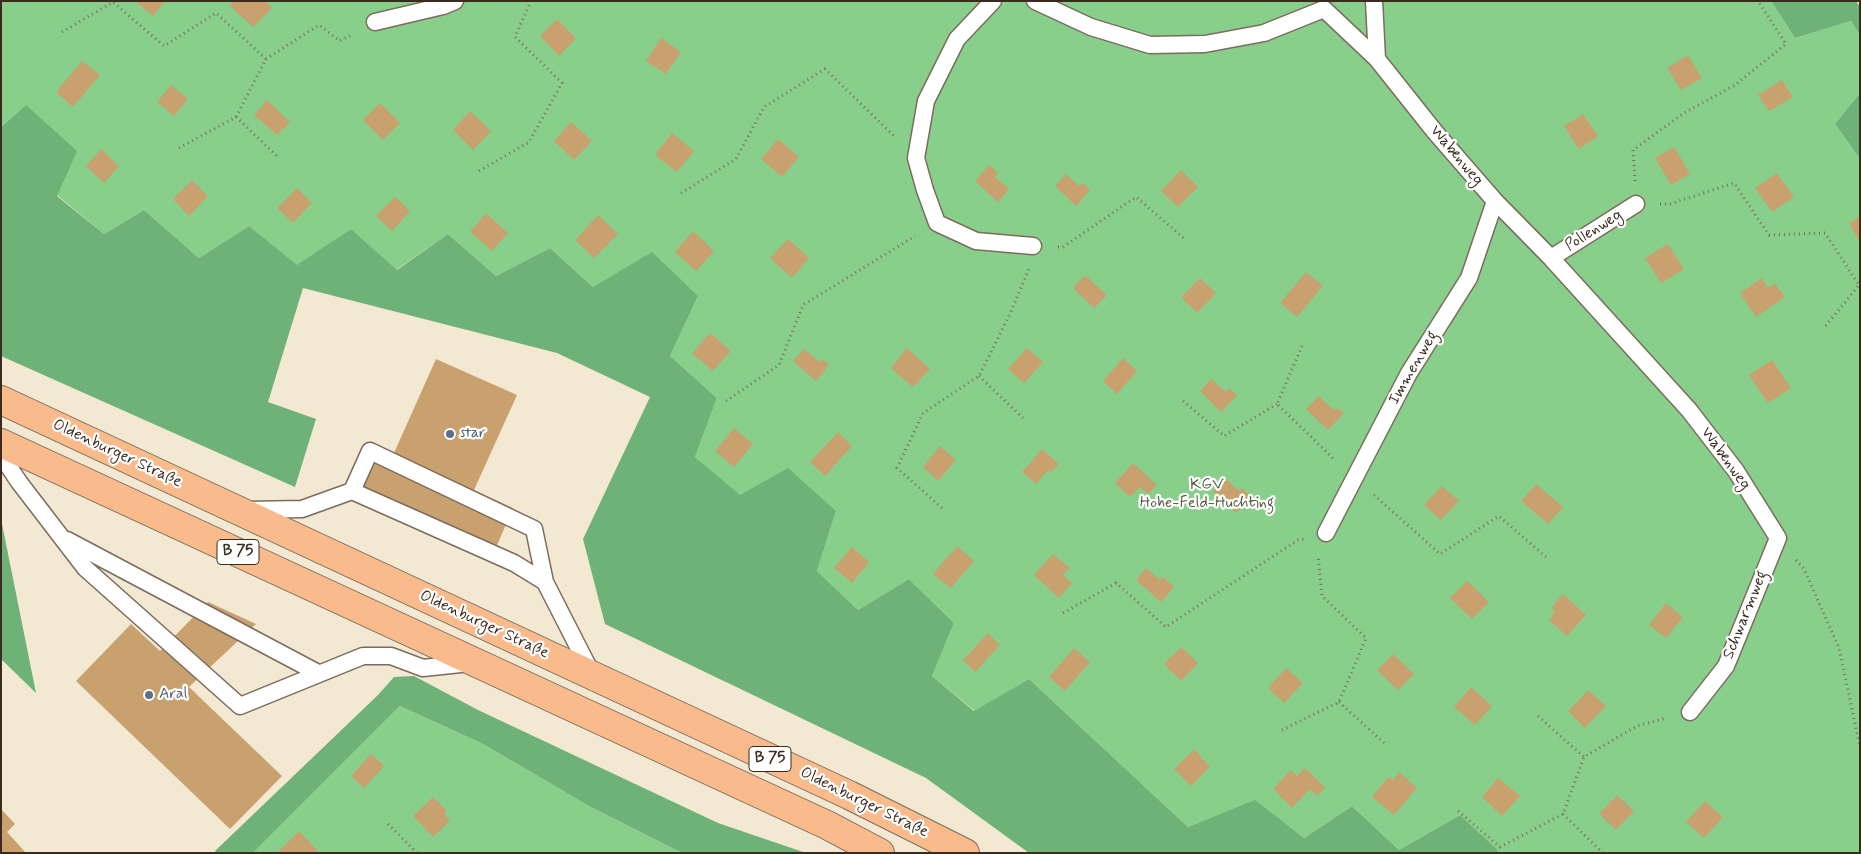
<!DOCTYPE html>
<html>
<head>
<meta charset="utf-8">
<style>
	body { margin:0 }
	#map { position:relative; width:1861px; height:854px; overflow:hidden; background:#f3e8d1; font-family:Mynerve,sans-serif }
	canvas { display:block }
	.frame { position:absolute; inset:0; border:2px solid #3b2a1e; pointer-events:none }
</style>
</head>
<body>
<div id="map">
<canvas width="1861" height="854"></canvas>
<div class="frame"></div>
</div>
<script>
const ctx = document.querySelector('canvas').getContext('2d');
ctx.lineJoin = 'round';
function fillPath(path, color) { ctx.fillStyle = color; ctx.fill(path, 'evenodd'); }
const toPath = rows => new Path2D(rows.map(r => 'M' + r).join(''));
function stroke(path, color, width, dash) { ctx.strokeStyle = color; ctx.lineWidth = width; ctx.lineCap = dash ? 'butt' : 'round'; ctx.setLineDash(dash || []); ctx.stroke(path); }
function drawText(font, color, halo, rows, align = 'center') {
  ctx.font = font + ' Mynerve,sans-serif'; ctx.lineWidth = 4.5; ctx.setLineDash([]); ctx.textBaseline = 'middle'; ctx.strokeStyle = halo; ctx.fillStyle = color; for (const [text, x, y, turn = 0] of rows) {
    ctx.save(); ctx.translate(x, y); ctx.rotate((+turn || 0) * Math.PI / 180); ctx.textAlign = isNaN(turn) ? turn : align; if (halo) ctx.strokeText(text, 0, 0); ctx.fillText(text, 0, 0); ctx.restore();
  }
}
fillPath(toPath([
	[4,1,1771,1,1795,38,1851,21,1860,35,1860,93,1835,124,1860,159,1860,853,1497,853,1498,850,1460,815,1399,850,1352,806,1304,838,1255,801,1188,827,1029,679,975,711,932,676,954,623,909,579,858,610,817,571,836,511,739,495,695,457,717,398,670,356,698,296,593,287,550,248,496,276,448,234,396,270,351,229,297,266,249,226,199,258,144,210,104,234,57,195,26,105,1,127,1,3],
	[400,706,483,744,589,806,682,853,253,853]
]), '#88cf8b');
fillPath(toPath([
	[1771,1,1856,1,1860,7,1860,35,1851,21,1795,38],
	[1860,93,1860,159,1835,124],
	[26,105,77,151,57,196,104,234,144,210,199,258,249,226,297,265,351,229,397,270,448,234,496,276,550,248,593,287,652,252,698,296,670,356,717,398,695,457,740,495,788,468,836,511,817,571,858,610,909,579,954,623,932,676,974,711,1029,679,1188,827,1255,800,1304,838,1352,806,1399,850,1460,815,1498,850,1497,853,1029,853,926,778,605,624,583,539,650,397,557,353,303,288,268,402,316,419,295,487,1,356,1,127],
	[1,519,36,693,1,659],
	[414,676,478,710,718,823,806,853,682,853,589,806,483,744,400,706,253,853,217,853,215,851,378,695,394,677]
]), '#6eb277');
fillPath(toPath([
	[135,1,165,1,153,16],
	[234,1,265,1,272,8,253,27,230,6],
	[557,19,576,38,559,56,540,36],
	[661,38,681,52,666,74,646,61],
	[1688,55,1702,78,1681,90,1667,68],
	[82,61,100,75,73,107,56,92],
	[1782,80,1793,97,1769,111,1758,95],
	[171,85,188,99,174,116,157,102],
	[267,100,290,122,277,135,254,115],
	[380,103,400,123,383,140,363,120],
	[470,111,491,131,473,150,453,130],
	[1583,114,1598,136,1579,149,1564,126],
	[571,122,592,141,574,160,554,141],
	[672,133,694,151,677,172,655,155],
	[778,139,799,157,782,177,761,159],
	[1674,147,1690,174,1671,185,1655,158],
	[101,149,119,166,104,183,86,166],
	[989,165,998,173,995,177,1009,189,998,202,975,181],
	[1181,170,1198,187,1178,207,1161,191],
	[1777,173,1794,197,1772,212,1755,188],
	[1066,174,1079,186,1083,183,1090,190,1076,206,1055,186],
	[192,180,208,196,189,216,173,199],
	[297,188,312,203,293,223,277,208],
	[395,197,410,211,392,231,376,216],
	[486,213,508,233,492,251,470,232],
	[598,215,618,234,594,258,575,240],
	[1860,217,1860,243,1849,223],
	[693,231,714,251,696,271,675,252],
	[788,239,809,258,792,278,770,258],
	[1668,244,1684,269,1661,283,1645,258],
	[1306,272,1323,286,1297,317,1280,303],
	[1085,275,1107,295,1094,308,1073,288],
	[1200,278,1216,293,1197,313,1181,297],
	[1762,278,1768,288,1775,283,1785,297,1756,317,1740,293],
	[710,333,731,351,713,371,692,353],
	[907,348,930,369,913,387,891,368],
	[1027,348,1043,362,1024,383,1008,369],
	[804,349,820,362,822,359,829,365,816,381,793,361],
	[1123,358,1137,371,1117,394,1103,381],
	[436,359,517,395,474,490,513,508,495,550,361,489,380,447,394,453],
	[1772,360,1791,388,1768,403,1749,375],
	[1211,379,1226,392,1229,388,1237,395,1221,412,1200,391],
	[1319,396,1334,410,1337,408,1344,413,1328,430,1306,409],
	[734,428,753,444,734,467,715,451],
	[838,432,852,446,825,476,810,462],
	[940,446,956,460,938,481,923,467],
	[1042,449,1059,464,1051,472,1048,470,1036,484,1022,472],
	[1133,463,1157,485,1148,494,1140,487,1130,497,1115,483],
	[1226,479,1239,491,1242,488,1251,496,1236,513,1213,492],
	[1536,484,1563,507,1548,524,1521,501],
	[1442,486,1459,501,1441,520,1424,505],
	[957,546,974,561,951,588,933,574],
	[852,547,869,562,852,583,834,568],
	[1053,554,1070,568,1063,575,1072,583,1059,598,1034,575],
	[1146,568,1160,580,1163,577,1174,587,1161,602,1136,580],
	[1467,581,1489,602,1472,619,1450,598],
	[1563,594,1586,615,1567,636,1549,620,1555,612,1551,608],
	[208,602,256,624,189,687,282,776,230,829,76,681,131,624,160,651],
	[1666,603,1683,617,1666,638,1649,625],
	[988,633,1000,645,975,672,963,660],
	[1181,647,1198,663,1181,681,1164,664],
	[1074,648,1090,662,1065,691,1049,677],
	[1393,654,1414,674,1398,690,1377,670],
	[1286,668,1303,683,1284,703,1268,688],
	[1471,687,1492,706,1475,725,1454,707],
	[1588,690,1606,706,1585,728,1568,711],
	[1194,749,1210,767,1191,786,1174,769],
	[371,754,384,766,364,788,351,776],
	[1305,768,1325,787,1317,796,1310,789,1292,808,1273,789,1291,770,1297,776],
	[1399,772,1417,788,1394,815,1372,797,1388,777,1393,780],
	[1498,778,1520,796,1502,816,1482,797],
	[1617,795,1634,811,1616,830,1599,814],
	[433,797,447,811,444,814,450,821,433,837,413,816],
	[1705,801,1723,817,1704,838,1686,822],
	[1,809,15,824,7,832,26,853,1,853],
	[299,831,320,853,277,853]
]), '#c9a16e');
const lane = toPath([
	[993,1,957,39,926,101,916,158,925,190,937,223,976,241,1033,246],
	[1035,1,1091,27,1150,45,1205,44,1264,33,1324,9,1377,59,1435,132,1495,201,1551,258,1689,410,1736,471,1778,538,1726,666,1690,712],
	[1374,1,1377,59],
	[375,22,443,6,455,1],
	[1551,258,1636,204],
	[1,455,19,482,85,568,240,706,363,656,391,656,423,668,470,663],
	[352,491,514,563,545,582],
	[248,510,302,509,352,491,370,451,534,529,545,582,592,674],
	[1326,533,1409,373,1469,278,1495,201],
	[67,540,318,673]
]);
const highway = toPath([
	[1,400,849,795,965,853],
	[1,443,827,825,880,853]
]);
stroke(lane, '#7b6c5d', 19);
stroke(highway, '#7b6c5d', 30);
stroke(toPath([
	[62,32,113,2,164,46,216,13,266,59],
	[236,117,277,156],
	[179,148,236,117,266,59,319,25,340,41,353,34],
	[479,171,529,142,562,83,515,37,531,1],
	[1635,181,1633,150,1684,113,1735,85,1786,44,1758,1],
	[681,193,736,159,764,107,825,69,894,136],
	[1660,204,1670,204,1734,183,1769,235,1825,233,1859,285,1824,328],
	[1058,247,1063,247,1136,197,1186,240],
	[1302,346,1277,404,1336,461],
	[979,376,1026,421],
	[726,401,779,365,803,305,915,236],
	[1183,401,1224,436,1277,404],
	[1374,495,1440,554,1499,516,1546,557],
	[942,508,897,468,923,413,979,376,1009,316,1029,269],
	[1796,560,1804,569,1839,648,1860,747],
	[1063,613,1116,583,1166,627,1298,540,1304,539],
	[1339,702,1384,743],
	[1538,716,1584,757],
	[1282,730,1339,702,1366,638,1322,596,1318,555],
	[1458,811,1500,847,1563,814,1584,757,1637,726,1666,718],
	[1563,814,1603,853],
	[388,824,417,853]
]), '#7b6c5d', 3, [1, 4]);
stroke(lane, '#fff', 16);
stroke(highway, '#fabb8c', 28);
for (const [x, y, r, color] of [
	[450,434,5,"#5c6f8a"],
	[149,695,5,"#5c6f8a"]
]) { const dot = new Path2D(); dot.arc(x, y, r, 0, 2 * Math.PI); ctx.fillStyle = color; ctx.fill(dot); stroke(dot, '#fff', 2); }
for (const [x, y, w] of [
	[238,552,42],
	[770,759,42]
]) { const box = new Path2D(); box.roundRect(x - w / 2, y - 12.5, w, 25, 4); ctx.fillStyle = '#fff'; ctx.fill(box); stroke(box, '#3b2a1e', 1); }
drawText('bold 15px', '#3b2a1e', null, [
	["B 75",238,552],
	["B 75",770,759]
]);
drawText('16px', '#3b2a1e', '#fff', [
	["Wabenweg",1456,156,50],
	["Pollenweg",1594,231,-32],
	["Immenweg",1414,368,-60],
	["Oldenburger Straße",117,454,25],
	["Wabenweg",1725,459,54],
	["Schwarmweg",1746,615,-68],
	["Oldenburger Straße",484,625,25],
	["Oldenburger Straße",864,803,26]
]);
drawText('16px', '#4e5e75', '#fff', [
	["star",460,434],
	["Aral",159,695]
], 'left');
drawText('16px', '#525c3f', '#fff', [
	["KGV",1207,486],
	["Hohe-Feld-Huchting",1207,504]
]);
</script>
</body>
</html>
